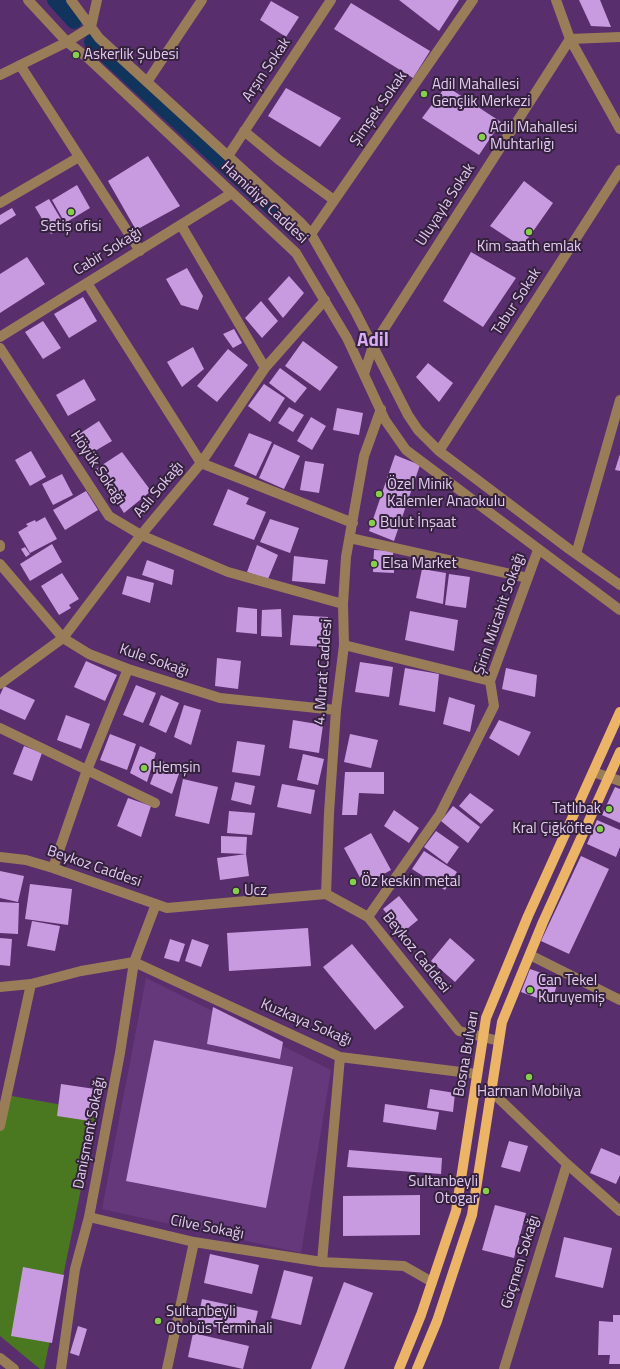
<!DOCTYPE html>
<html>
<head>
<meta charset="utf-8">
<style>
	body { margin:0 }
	canvas { display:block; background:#582e6c }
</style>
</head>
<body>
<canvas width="620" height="1369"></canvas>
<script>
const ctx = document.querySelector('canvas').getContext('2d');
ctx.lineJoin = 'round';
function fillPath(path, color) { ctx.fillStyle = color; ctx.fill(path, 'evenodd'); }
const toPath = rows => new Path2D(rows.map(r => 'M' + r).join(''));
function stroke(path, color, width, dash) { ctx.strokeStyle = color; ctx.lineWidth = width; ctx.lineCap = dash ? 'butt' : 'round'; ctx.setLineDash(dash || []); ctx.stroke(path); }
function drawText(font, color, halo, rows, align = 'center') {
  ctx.font = font + ' "Titillium Web",sans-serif'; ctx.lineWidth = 4; ctx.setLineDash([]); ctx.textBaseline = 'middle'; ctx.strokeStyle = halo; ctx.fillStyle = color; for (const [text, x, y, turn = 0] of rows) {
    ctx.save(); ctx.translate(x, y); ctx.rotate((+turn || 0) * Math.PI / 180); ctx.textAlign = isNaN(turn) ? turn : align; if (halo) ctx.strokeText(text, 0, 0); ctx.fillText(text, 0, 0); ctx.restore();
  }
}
fillPath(toPath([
	[146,978,331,1070,301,1253,102,1209]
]), '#65377b');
fillPath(toPath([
	[6,1095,97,1111,44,1369,40,1369,0,1336,0,1129]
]), '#497820');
stroke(toPath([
	[55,0,74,21],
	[92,42,298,232]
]), '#11345c', 16);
fillPath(toPath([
	[399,0,459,0,439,31],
	[579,0,600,0,611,27,591,26],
	[271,1,299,17,286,37,260,20],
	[351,3,430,51,413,78,334,29],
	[446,86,501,122,479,155,422,118],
	[286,88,341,118,320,147,268,116],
	[148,156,180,206,136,230,108,181],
	[524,181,553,203,522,247,490,226],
	[77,185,90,208,65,223,52,200],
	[49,199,65,226,51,234,35,207],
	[12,208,16,215,0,225,0,215],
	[471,252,516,278,483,327,443,301],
	[27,257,45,284,0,313,0,274],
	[187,268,203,296,198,310,181,305,166,279],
	[289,276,304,293,283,318,268,299],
	[83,297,97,321,69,338,54,314],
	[261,301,278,321,262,338,245,318],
	[43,321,61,348,43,359,25,332],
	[234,329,242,343,233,348,223,334],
	[303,341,338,367,320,391,285,366],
	[193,347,204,369,182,387,167,362],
	[228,349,248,365,217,402,197,386],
	[428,363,453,383,439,402,416,377],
	[280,368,307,388,295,403,269,383],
	[84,379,96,400,68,416,56,395],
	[264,384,285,398,270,422,248,406],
	[289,407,304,415,293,432,278,423],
	[337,408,363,413,359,435,333,430],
	[311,417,326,426,312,450,297,441],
	[99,421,112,441,88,455,76,436],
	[249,433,272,442,256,476,234,466],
	[274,444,300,456,284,489,259,478],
	[31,451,46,477,30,486,15,460],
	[122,452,151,491,124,513,96,469],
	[620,454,620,471,615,470],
	[395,455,420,465,394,541,369,531],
	[305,461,324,464,319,493,300,490],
	[62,474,73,495,53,505,42,484],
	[228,489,249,498,246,504,266,512,254,540,213,525],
	[86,491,98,510,65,530,53,510],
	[45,517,57,539,30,553,18,532,28,526,26,524,35,520,36,522],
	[270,519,299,528,290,553,260,542],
	[52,544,62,562,30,581,20,564],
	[257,545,278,555,268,579,247,572],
	[25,547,30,554,26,557,21,549],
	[374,550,393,551,394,573,373,572],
	[294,556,328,560,325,584,292,581],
	[147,560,174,570,172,585,142,575],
	[422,569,446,573,443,604,416,598],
	[62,573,79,599,69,605,71,608,59,615,41,586],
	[449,574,470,577,466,608,445,605],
	[127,576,154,583,150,603,122,594],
	[238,607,257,609,257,634,236,632],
	[281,609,282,637,261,636,262,610],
	[410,611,458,620,454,651,405,640],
	[293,615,328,617,325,647,290,645],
	[217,658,241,661,238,689,215,686],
	[86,661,117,675,105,701,74,687],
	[360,662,393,667,389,697,355,692],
	[405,668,439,674,435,712,399,705],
	[506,668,537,675,535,697,502,689],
	[136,685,156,693,143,723,123,715],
	[4,686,35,700,25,720,0,709,0,695],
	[161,695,179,703,166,733,149,725],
	[449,697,475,705,470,732,443,724],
	[184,705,201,710,191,745,174,737],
	[66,715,90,724,81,749,57,740],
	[293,720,323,725,319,753,289,748],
	[499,720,531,732,519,756,489,738],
	[110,734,136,744,127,770,100,760],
	[350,734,378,740,371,768,344,762],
	[237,741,265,745,260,776,232,772],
	[24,746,42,753,32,781,13,774],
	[140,746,156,753,147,782,130,773],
	[303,754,324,759,318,785,297,780],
	[159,760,181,768,172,794,150,784],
	[345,772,384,772,384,794,359,793,357,815,342,815],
	[183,779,218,787,209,824,175,816],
	[235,782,255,786,251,805,231,800],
	[282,784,315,790,311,814,277,807],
	[615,787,620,789,620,823,602,815],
	[470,793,494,810,481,824,459,806],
	[128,798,151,806,141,837,117,826],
	[453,806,480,827,468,843,441,821],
	[394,810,419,828,409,843,384,826],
	[229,811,255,813,252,835,227,833],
	[597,820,620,830,620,847,616,857,587,844],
	[436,831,459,847,447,864,424,847],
	[371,833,391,870,364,885,344,848],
	[221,836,247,837,246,854,249,876,220,880,217,858,246,854,221,853],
	[424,851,457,872,445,890,412,869],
	[581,856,609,869,569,954,541,941],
	[0,871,24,876,18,902,0,898],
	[30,884,72,889,68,925,25,919],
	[399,896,418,920,402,933,383,909],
	[0,902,19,903,18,934,0,933],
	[32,921,60,926,55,951,27,946],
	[308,928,311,966,229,971,227,933],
	[0,938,12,939,10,966,0,965],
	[450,938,475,960,455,982,431,961],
	[170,939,185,944,179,962,164,958],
	[192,939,209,945,201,967,185,961],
	[352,944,404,1007,375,1030,323,967],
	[530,969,559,979,551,1003,521,992],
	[213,1007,283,1042,280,1059,207,1044],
	[154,1040,293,1067,266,1208,126,1181],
	[61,1084,95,1089,90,1121,57,1116],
	[430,1089,455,1093,453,1112,427,1108],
	[385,1104,439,1112,436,1130,383,1122],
	[509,1141,528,1146,520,1172,501,1167],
	[601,1148,620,1156,620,1175,616,1184,590,1173],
	[349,1150,442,1158,441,1174,347,1167],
	[420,1195,420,1235,343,1236,343,1196],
	[495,1205,526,1213,514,1258,482,1250],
	[564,1237,612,1248,603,1288,555,1277],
	[210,1254,259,1265,252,1294,204,1283],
	[23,1267,64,1275,52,1343,11,1336],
	[284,1270,313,1277,301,1325,271,1318],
	[344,1282,373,1293,344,1369,311,1369],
	[202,1299,258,1311,252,1335,197,1323],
	[613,1315,620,1315,620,1364,609,1364,610,1355,598,1355,599,1321,613,1322],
	[78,1326,87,1329,79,1356,70,1353],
	[193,1333,249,1346,243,1369,188,1357]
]), '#c89ae0');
stroke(toPath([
	[28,0,67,42,88,58,296,253,347,338,385,420,406,450,620,610],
	[71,0,99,38,300,222,311,234,355,311,408,415,418,430,439,451,569,549,620,585],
	[556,0,570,39,620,129],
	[20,65,140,251],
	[0,75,67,42,91,27,97,0],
	[147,82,202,0],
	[244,131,279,160,334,200],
	[228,156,331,0],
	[0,203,79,157],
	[181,225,265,368],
	[311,234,473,0],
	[87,283,201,463,353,523],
	[0,337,232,193],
	[0,348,109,516,141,535,228,572,343,604],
	[364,374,373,346,570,39,620,37],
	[439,451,620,170],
	[350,538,528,578],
	[0,545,0,547],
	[576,554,620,400],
	[0,564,63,638,89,654,128,669,220,698,336,710],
	[344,645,490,681],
	[0,684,63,638,141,535,201,463,265,368,325,300],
	[0,728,155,803],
	[593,772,620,781],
	[0,857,26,860,53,868,167,908,326,894,368,917,459,1031,499,1041],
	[53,868,87,770,128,669],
	[326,894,329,813,336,710,344,645,343,604,346,557,364,456,381,409],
	[368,917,440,814,494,706,490,681,538,550],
	[530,955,620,1000],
	[0,987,31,984,81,971,134,962,340,1057,477,1074],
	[340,1057,322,1262,404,1266,432,1282],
	[491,1091,567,1164,620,1211],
	[0,1126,31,984],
	[89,1217,194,1242,322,1262],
	[0,1358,14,1369],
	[61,1369,75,1269,89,1217,120,1053,134,962,156,904],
	[167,1369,194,1242],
	[504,1369,567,1164]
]), '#997d59', 10);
stroke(toPath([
	[399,1369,421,1315,456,1211,486,1018,528,916,620,712],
	[417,1369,437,1321,472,1215,502,1022,543,922,620,752]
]), '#ecb467', 10);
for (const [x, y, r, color] of [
	[76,55,4,"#86cf4b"],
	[424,94,4,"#86cf4b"],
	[482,137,4,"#86cf4b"],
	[71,212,4,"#86cf4b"],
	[529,232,4,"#86cf4b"],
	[379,494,4,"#86cf4b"],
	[372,523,4,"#86cf4b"],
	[374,564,4,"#86cf4b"],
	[144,768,4,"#86cf4b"],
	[609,809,4,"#86cf4b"],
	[600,829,4,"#86cf4b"],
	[353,882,4,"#86cf4b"],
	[236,891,4,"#86cf4b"],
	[530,990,4,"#86cf4b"],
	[529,1077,4,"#86cf4b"],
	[486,1191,4,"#86cf4b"],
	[158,1321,4,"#86cf4b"]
]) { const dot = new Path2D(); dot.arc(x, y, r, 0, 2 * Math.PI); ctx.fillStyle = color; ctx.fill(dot); stroke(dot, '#34213d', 1.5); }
drawText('15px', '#e3cbf0', '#34213d', [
	["Askerlik Şubesi",84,55],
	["Adil Mahallesi",432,85],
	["Gençlik Merkezi",432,102],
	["Adil Mahallesi",490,128],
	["Muhtarlığı",490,145],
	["Setiş ofisi",71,227,"center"],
	["Kim saath emlak",529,247,"center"],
	["Özel Minik",387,485],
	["Kalemler Anaokulu",387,502],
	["Bulut İnşaat",380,523],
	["Elsa Market",382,564],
	["Hemşin",152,768],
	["Tatlıbak",601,809,"right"],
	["Kral Çiğköfte",592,829,"right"],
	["Öz keskin metal",361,882],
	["Ucz",244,891],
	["Can Tekel",538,981],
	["Kuruyemiş",538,998],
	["Harman Mobilya",529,1092,"center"],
	["Sultanbeyli",478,1182,"right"],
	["Otogar",478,1199,"right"],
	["Sultanbeyli",166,1312],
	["Otobüs Terminali",166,1329]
], 'left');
drawText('15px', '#e3cbf0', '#34213d', [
	["Arşın Sokak",267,70,-56],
	["Şimşek Sokak",379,109,-55],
	["Hamidiye Caddesi",264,203,43],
	["Uluyayla Sokak",446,205,-57],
	["Cabir Sokağı",108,252,-32],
	["Tabur Sokak",517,302,-57],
	["Höyük Sokağı",97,468,56],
	["Aslı Sokağı",159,490,-50],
	["Şirin Mücahit Sokağı",500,614,-71],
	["Kule Sokağı",154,661,19],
	["4. Murat Caddesi",324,672,-86],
	["Beykoz Caddesi",94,867,19],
	["Beykoz Caddesi",416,953,51],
	["Kuzkaya Sokağı",306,1023,23],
	["Bosna Bulvarı",467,1054,-80],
	["Danişment Sokağı",90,1133,-79],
	["Cilve Sokağı",207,1228,11],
	["Göçmen Sokağı",521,1262,-73]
]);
drawText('bold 19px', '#daacf3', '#34213d', [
	["Adil",373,341]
]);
</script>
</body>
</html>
